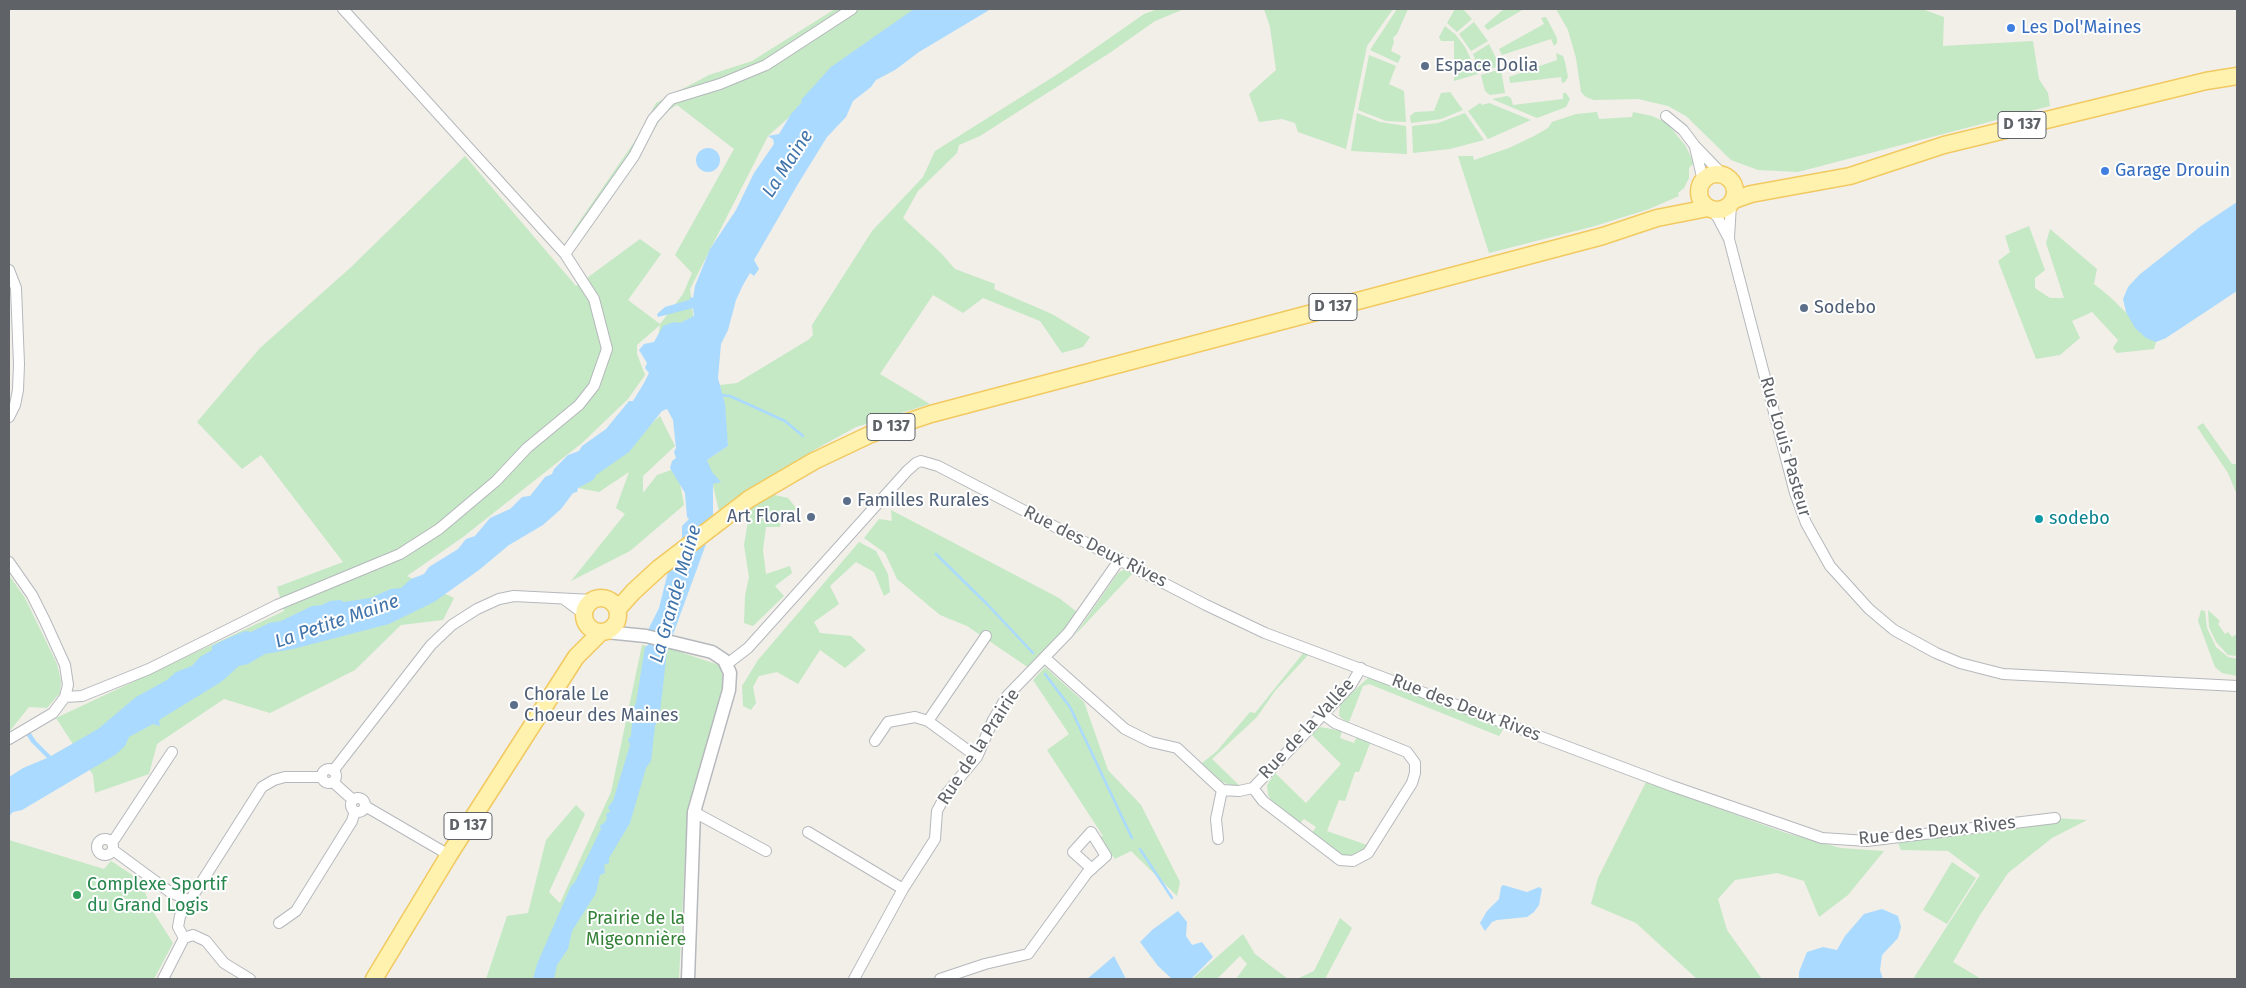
<!DOCTYPE html>
<html>
<head>
<meta charset="utf-8">
<style>
	body { margin:0 }
	#map { position:relative; width:2246px; height:988px; overflow:hidden; background:#f1efe8; font-family:"Fira Sans",sans-serif }
	canvas { display:block }
	.frame { position:absolute; inset:0; border:10px solid #5f6368; pointer-events:none }
</style>
</head>
<body>
<div id="map">
<canvas width="2246" height="988"></canvas>
<div class="frame"></div>
</div>
<script>
const ctx = document.querySelector('canvas').getContext('2d');
ctx.lineJoin = 'round';
function fillPath(path, color) { ctx.fillStyle = color; ctx.fill(path, 'evenodd'); }
const toPath = rows => new Path2D(rows.map(r => 'M' + r).join(''));
function stroke(path, color, width, dash) { ctx.strokeStyle = color; ctx.lineWidth = width; ctx.lineCap = dash ? 'butt' : 'round'; ctx.setLineDash(dash || []); ctx.stroke(path); }
function drawText(font, color, halo, rows, align = 'center') {
  ctx.font = font + ' "Fira Sans",sans-serif'; ctx.lineWidth = 4; ctx.setLineDash([]); ctx.textBaseline = 'middle'; ctx.strokeStyle = halo; ctx.fillStyle = color; for (const [text, x, y, turn = 0] of rows) {
    ctx.save(); ctx.translate(x, y); ctx.rotate((+turn || 0) * Math.PI / 180); ctx.textAlign = isNaN(turn) ? turn : align; if (halo) ctx.strokeText(text, 0, 0); ctx.fillText(text, 0, 0); ctx.restore();
  }
}
fillPath(toPath([
	[835,9,929,9,849,64,768,136,690,289,694,323,656,350,660,325,637,345,637,354,645,375,628,399,582,443,463,537,407,576,454,598,443,620,401,625,355,670,270,713,224,699,157,744,149,774,95,793,93,775,56,718,284,611,277,587,343,562,261,455,242,469,197,422,260,348,349,269,465,156,576,286,640,239,661,254,628,300,660,324,683,294,692,273,675,255,734,149,677,105,664,113,632,167,579,241,572,232,637,138,656,103,709,75,752,61],
	[1158,9,1184,9,1155,21,1111,52,980,136,959,145,957,153,918,191,903,218,941,253,955,269,995,284,994,289,1052,314,1090,337,1083,347,1062,353,1040,321,983,298,963,313,933,295,880,374,930,404,856,427,816,449,719,511,707,460,728,446,720,385,737,383,808,340,813,335,812,325,872,231,923,177,935,151,1061,72,1144,14],
	[1264,9,1393,9,1367,46,1346,149,1298,132,1295,123,1282,119,1259,122,1249,94,1276,70,1270,27],
	[1397,9,1408,9,1397,34,1393,38,1394,42,1391,51,1401,56,1398,63,1370,50],
	[1455,9,1463,9,1472,19,1457,32,1447,23],
	[1504,9,1524,9,1488,30,1484,26],
	[1556,9,1922,9,1944,17,1943,46,2033,41,2039,79,2048,93,2050,106,1798,172,1758,170,1731,160,1686,116,1668,106,1638,99,1594,100,1586,97,1581,92,1576,58,1568,30],
	[1546,17,1557,38,1557,43,1554,46,1551,39,1502,55,1499,49,1544,24,1541,18],
	[1474,22,1488,41,1471,51,1459,34],
	[1445,26,1456,35,1465,47,1478,74,1454,81,1454,41,1441,41,1439,37],
	[1489,44,1500,66,1480,72,1473,54],
	[1556,53,1563,56,1565,62,1568,77,1565,82,1562,83,1561,77,1510,83,1509,77,1557,60],
	[1369,55,1396,66,1389,84,1404,91,1406,122,1386,121,1358,110],
	[1501,69,1505,93,1490,95,1485,91,1481,75],
	[1450,92,1463,110,1441,119,1411,123,1410,116,1415,112,1434,111,1441,93],
	[1563,93,1566,93,1570,99,1566,107,1537,118,1492,99,1507,96,1511,98,1513,105,1563,99],
	[1480,103,1482,105,1489,103,1531,120,1488,139,1468,111],
	[1597,112,1599,119,1632,117,1633,112,1652,116,1667,123,1685,145,1694,163,1689,168,1689,178,1684,188,1678,193,1679,196,1649,209,1595,226,1489,253,1458,156,1473,156,1474,160,1509,148,1534,136,1548,128,1552,122,1576,114],
	[1357,113,1380,122,1406,126,1407,154,1351,151],
	[1465,113,1484,140,1450,149,1413,153,1412,126,1438,123],
	[2029,226,2045,270,2035,278,2035,288,2050,298,2064,298,2046,243,2050,229,2097,269,2094,284,2109,296,2156,342,2154,349,2117,353,2113,348,2118,340,2092,312,2072,321,2080,338,2060,355,2036,359,1998,261,2010,252,2005,236],
	[660,416,675,446,643,476,643,493,657,475,677,468,684,505,630,551,571,581,625,514,616,508,629,472,599,492,578,488],
	[2203,423,2232,464,2237,464,2237,495,2228,473,2197,427],
	[770,494,788,498,798,510,783,511,780,527,766,527,763,550,766,574,790,566,792,573,775,586,784,596,753,626,744,623,745,596,749,577,744,545,750,509],
	[891,510,1059,598,1077,612,1065,630,1029,668,967,626,940,615,897,579,885,553,864,538,879,519,892,521],
	[859,542,876,551,888,574,890,592,884,596,874,572,856,562,830,586,839,604,814,622,820,633,851,636,866,650,845,668,820,650,798,684,777,672,759,676,753,687,756,703,751,710,743,706,742,686,758,660],
	[1123,570,1127,570,1133,573,1074,636,1118,573],
	[9,575,25,598,57,664,61,681,60,693,47,708,29,707,9,732],
	[2201,610,2205,611,2207,628,2216,647,2228,657,2237,659,2237,676,2222,673,2215,667,2198,621],
	[2208,610,2220,621,2218,624,2225,634,2228,632,2232,637,2237,634,2237,656,2228,655,2216,642,2209,627],
	[642,645,668,650,668,648,719,665,726,686,687,818,679,979,486,979,507,916,528,913,546,840,576,805,585,814,549,892,560,903,611,792],
	[1304,652,1309,654,1275,691,1257,717,1212,759,1239,785,1230,785,1222,782,1202,763,1217,751,1250,712,1255,713],
	[1045,667,1084,702,1108,770,1141,805,1180,882,1177,896,1131,851,1115,859,1100,837,1103,836,1047,750,1069,734,1033,680],
	[1369,677,1504,728,1499,736,1369,684,1363,686,1349,722,1344,720,1339,716,1340,704],
	[1320,727,1342,731,1340,738,1354,743,1357,736,1371,741,1359,772,1355,772,1345,801,1339,800,1327,831,1367,845,1362,852,1351,855,1344,856,1338,853,1312,833,1316,827,1304,819,1300,823,1271,800,1268,795,1267,785,1275,773,1306,803,1341,764,1311,734],
	[1646,782,1786,833,1841,848,1884,851,1848,895,1819,917,1804,881,1777,873,1735,880,1718,899,1727,930,1762,979,1697,979,1636,923,1591,904,1598,878],
	[2023,816,2087,820,2052,838,2008,873,1980,915,1953,962,1981,979,1913,979,1980,875,1948,851,1901,850,1894,834],
	[9,840,104,869,111,861,140,880,152,910,173,943,154,979,9,979],
	[1952,862,1976,878,1947,924,1923,910],
	[1340,918,1352,928,1325,979,1297,979,1314,971],
	[1243,934,1255,954,1288,979,1236,979,1247,964,1240,956,1217,979,1192,979]
]), '#c5e8c5');
fillPath(toPath([
	[914,9,991,9,919,52,895,70,876,80,871,87,853,101,846,117,827,137,798,184,754,260,759,269,754,276,750,273,743,285,736,300,728,330,721,344,718,378,725,404,728,446,707,460,712,472,721,482,713,484,713,516,706,544,667,651,660,712,655,726,651,761,646,768,630,823,609,858,609,863,604,865,605,873,600,875,596,893,572,931,568,949,557,965,554,979,533,979,537,964,571,886,575,882,601,829,600,825,603,824,607,819,606,814,610,812,608,807,613,801,630,745,628,739,631,736,633,709,636,703,645,647,648,645,648,630,659,608,669,568,682,538,682,526,689,519,687,517,685,493,670,468,672,461,676,458,674,452,676,448,673,420,667,409,662,411,629,452,596,475,593,480,578,488,577,492,573,493,561,509,543,525,509,545,479,570,434,602,389,624,293,649,265,654,248,664,239,666,221,682,159,720,160,726,153,724,129,737,125,746,115,755,22,810,13,812,9,816,9,777,23,768,47,758,31,742,24,731,28,729,36,741,51,756,98,729,136,697,167,680,176,672,192,666,200,657,212,650,212,646,226,639,245,631,251,632,269,623,281,621,312,606,322,605,330,601,340,600,344,602,370,598,391,589,401,588,411,579,424,574,429,567,458,549,466,539,475,536,490,518,510,509,522,497,530,496,545,477,552,474,554,469,568,455,579,451,582,446,606,429,629,401,633,401,644,383,649,373,645,368,647,363,639,350,644,344,654,342,663,326,674,322,680,323,694,316,693,308,658,317,657,314,665,307,689,300,691,297,693,298,695,286,710,249,736,210,754,173,774,144,773,139,768,136,779,134,791,114,802,102,801,100,831,67],
	'696 160a12 12 0 1 1 24 0a12 12 0 1 1-24 0Z',
	[2237,202,2237,291,2166,338,2156,342,2146,338,2135,328,2126,312,2123,299,2128,287,2139,275,2201,226],
	[1503,885,1527,892,1539,887,1542,889,1539,905,1534,912,1527,917,1497,920,1492,922,1485,931,1480,923,1487,911,1499,899,1501,887],
	[1882,909,1898,916,1901,927,1898,938,1882,955,1880,970,1883,979,1799,979,1799,972,1807,952,1823,947,1837,950,1845,936,1864,914],
	[1178,911,1187,922,1186,936,1192,945,1202,942,1213,957,1191,979,1172,979,1158,966,1140,942,1152,930],
	[1114,956,1126,979,1087,979,1099,969]
]), '#aadaff');
stroke(toPath([
	[721,395,730,396,785,421,803,436],
	[936,554,988,605,1033,653],
	[1045,674,1070,707,1132,838],
	[1140,849,1172,898]
]), '#aadaff', 2.5);
const minor = toPath([
	[1666,116,1683,130,1695,146,1723,175],
	[1695,147,1703,181],
	[1711,209,1718,218,1729,239,1795,493,1806,523,1830,566,1869,609,1894,630,1936,653,1960,663,2003,674,2237,686],
	[1729,238,1731,204],
	[565,254,634,156,653,119,671,99,720,84,766,65,852,9],
	[9,270,16,288,19,364,18,390,15,405,9,417],
	[9,562,32,595,45,621,65,665,68,685,65,697,53,713,9,739],
	[565,600,584,614],
	[1045,658,1125,729,1151,742,1177,748,1222,790,1239,791,1253,788,1351,685,1361,668],
	[727,664,748,648,907,471,916,463,921,461,938,466,1206,605,1265,633,1672,786,1822,838,1867,841,2055,818],
	[65,697,82,696,149,669,277,605,400,554,439,529,496,481,527,448,579,405,594,386,607,349,594,299,565,254,343,9],
	[928,721,986,636],
	[875,741,888,722,915,717,928,721,977,757],
	'322 776a7 7 0 1 1 14 0a7 7 0 1 1-14 0Z',
	[333,771,431,645,452,625,477,609,499,599,514,596,593,600],
	[333,782,353,800],
	[1253,788,1263,801,1340,860,1353,861,1368,853,1412,783,1415,773,1415,763,1407,752,1335,723,1323,714],
	'351 805a7 7 0 1 1 14 0a7 7 0 1 1-14 0Z',
	[365,806,449,855],
	[694,812,766,851],
	[808,832,903,889],
	'97 847a8 8 0 1 1 16 0a8 8 0 1 1-16 0Z',
	[1218,839,1216,819,1222,790],
	[112,843,172,752],
	[113,850,170,892,190,901],
	[279,923,296,911,352,821,355,811],
	[184,938,178,927,180,916,262,787,274,780,285,777,322,777],
	[184,938,193,935,206,941,224,963,250,979],
	[163,979,184,938],
	[854,979,903,889,935,839,937,811,946,794,977,757,993,720,1007,696,1068,633,1120,559],
	[940,979,985,964,1028,954,1087,873,1106,856,1091,832,1073,852,1092,869]
]);
const tertiary = toPath([
	[606,632,646,636,712,652,724,660,730,673,729,690,694,812,688,979]
]);
const primary = toPath([
	'1699 192a18 18 0 1 1 36 0a18 18 0 1 1-36 0Z',
	[1734,200,1751,194,1850,176,1944,145,2206,81,2237,76],
	'584 615a17 17 0 1 1 34 0a17 17 0 1 1-34 0Z',
	[617,610,633,592,659,568,749,499,814,461,871,434,931,414,1603,236,1657,218,1708,208],
	[374,979,449,855,576,657,600,633]
]);
stroke(minor, '#b5b8bc', 12);
stroke(tertiary, '#b5b8bc', 15);
stroke(primary, '#f2c960', 19);
stroke(minor, '#fff', 10);
stroke(tertiary, '#fff', 12);
stroke(primary, '#fff2af', 16);
for (const [x, y, r, color] of [
	[2011,28,5,"#3f7fe0"],
	[1425,66,5,"#5c6f8a"],
	[2105,171,5,"#3f7fe0"],
	[1804,308,5,"#5c6f8a"],
	[847,501,5,"#5c6f8a"],
	[811,517,5,"#5c6f8a"],
	[2039,519,5,"#0f9aa8"],
	[514,705,5,"#5c6f8a"],
	[77,895,5,"#2e9e5b"]
]) { const dot = new Path2D(); dot.arc(x, y, r, 0, 2 * Math.PI); ctx.fillStyle = color; ctx.fill(dot); stroke(dot, '#fff', 2); }
for (const [x, y, w] of [
	[2022,125,48],
	[1333,307,48],
	[891,427,48],
	[468,826,48]
]) { const box = new Path2D(); box.roundRect(x - w / 2, y - 13.5, w, 27, 4); ctx.fillStyle = '#fff'; ctx.fill(box); stroke(box, '#5f6368', 1); }
drawText('bold 16px', '#5f6368', null, [
	["D 137",2022,125],
	["D 137",1333,307],
	["D 137",891,427],
	["D 137",468,826]
]);
drawText('18px', '#366cbe', '#fff', [
	["Les Dol'Maines",2021,28],
	["Garage Drouin",2115,171]
], 'left');
drawText('18px', '#4e5e75', '#fff', [
	["Espace Dolia",1435,66],
	["Sodebo",1814,308],
	["Familles Rurales",857,501],
	["Art Floral",801,517,"right"],
	["Chorale Le",524,695],
	["Choeur des Maines",524,716]
], 'left');
drawText('18px', '#5f6368', '#fff', [
	["Rue Louis Pasteur",1785,447,74],
	["Rue des Deux Rives",1095,547,27],
	["Rue des Deux Rives",1466,708,21],
	["Rue de la Vallée",1307,729,-47],
	["Rue de la Prairie",979,747,-57],
	["Rue des Deux Rives",1937,831,-6]
]);
drawText('18px', '#0d838f', '#fff', [
	["sodebo",2049,519]
], 'left');
drawText('18px', '#27864d', '#fff', [
	["Complexe Sportif",87,885],
	["du Grand Logis",87,906]
], 'left');
drawText('18px', '#348238', '#fff', [
	["Prairie de la",636,919],
	["Migeonnière",636,940]
]);
drawText('italic 19px', '#4174aa', '#fff', [
	["La Maine",788,164,-57],
	["La Grande Maine",676,594,-74],
	["La Petite Maine",337,622,-19]
]);
</script>
</body>
</html>
